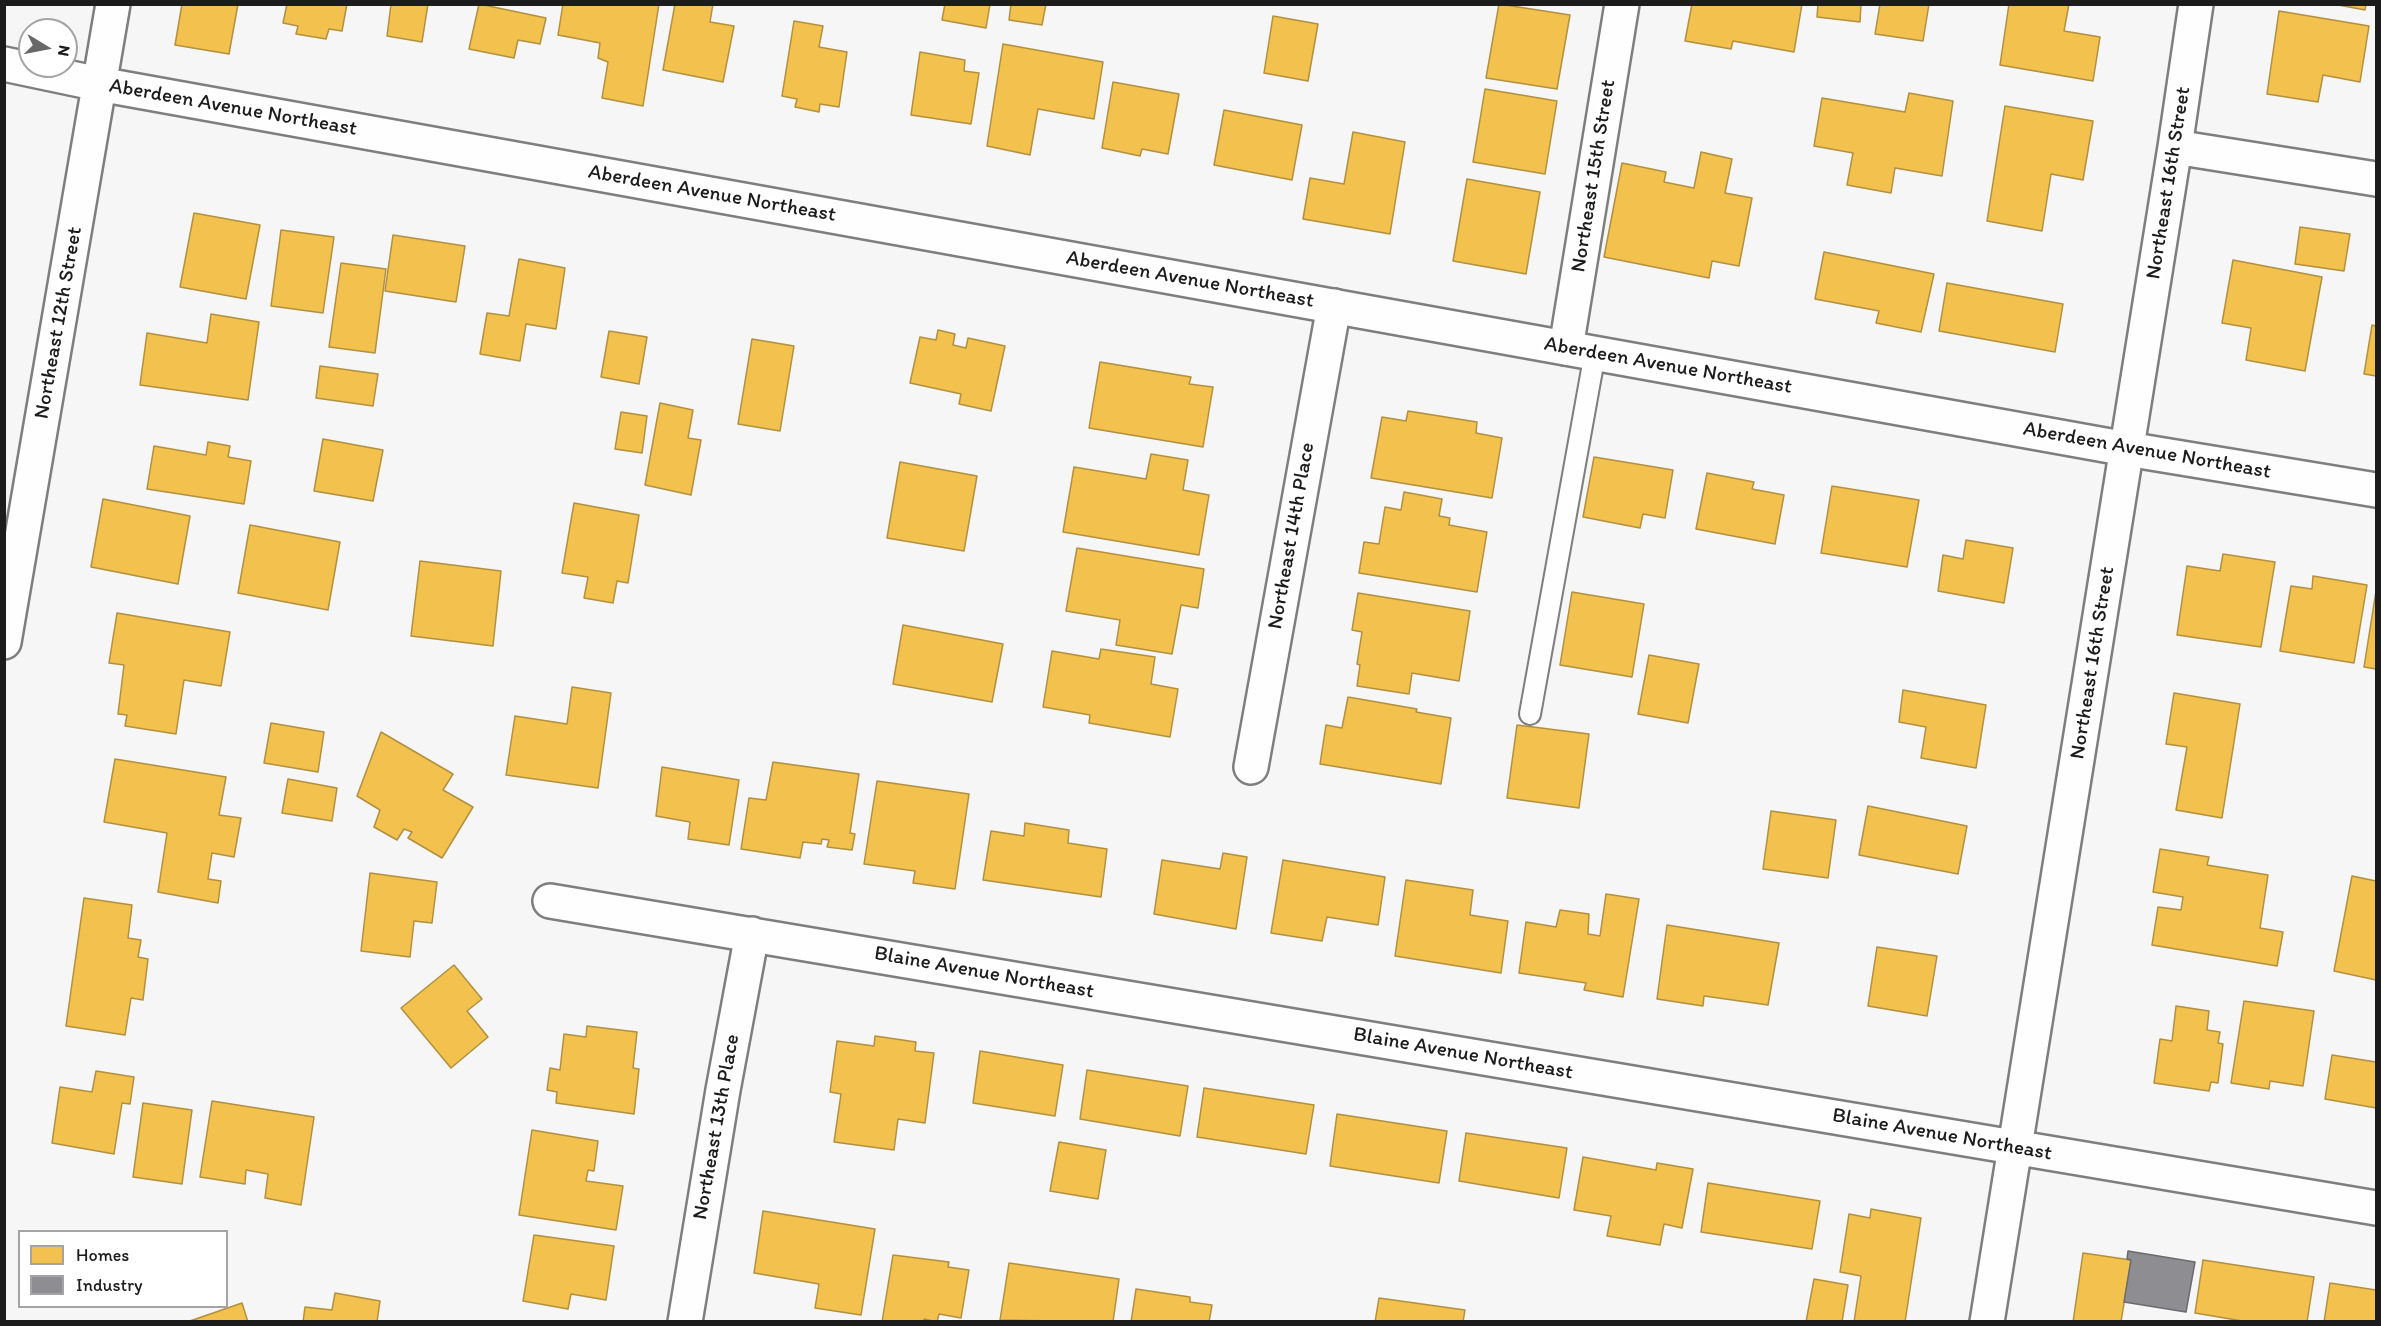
<!DOCTYPE html>
<html>
<head>
<meta charset="utf-8">
<style>
	body { margin:0 }
	#map { position:relative; width:2381px; height:1326px; overflow:hidden; background:#f6f6f6; font-family:Itim,sans-serif }
	canvas { display:block }
	.frame { position:absolute; inset:0; border:6px solid #1c1c1c; pointer-events:none }
	.legend { position:absolute; left:18px; top:1230px; width:210px; height:78px; box-sizing:border-box; background:#fff; border:2px solid #a4a4a4; margin:0; padding:8px 10px; list-style:none; font-size:18px; color:#1c1c1c }
	.legend li { display:flex; align-items:center; gap:12px; height:30px }
	.legend b { width:30px; border:2px solid #a4a4a4 }
	.north { position:absolute; left:18px; top:18px; width:60px; height:60px; box-sizing:border-box; background:#fff; border:2px solid #a4a4a4; border-radius:50%; rotate:100deg; font-size:16px; font-weight:700; line-height:24px; text-align:center; color:#1c1c1c }
	.north::after { content:''; display:block; margin:auto; width:21px; height:27px; background:#686868; clip-path:polygon(50% 0,100% 100%,50% 72%,0 100%) }
</style>
</head>
<body>
<div id="map">
<canvas width="2381" height="1326"></canvas>
<div class="frame"></div>
<ul class="legend">
<li><b style="height:16px;background:#f2c14e"></b>Homes</li>
<li><b style="height:16px;background:#8d8d92"></b>Industry</li>
</ul>
<div class="north">N</div>
</div>
<script>
const ctx = document.querySelector('canvas').getContext('2d');
ctx.lineJoin = 'round';
function fillPath(path, color) { ctx.fillStyle = color; ctx.fill(path, 'evenodd'); }
const toPath = rows => new Path2D(rows.map(r => 'M' + r).join(''));
function stroke(path, color, width, dash) { ctx.strokeStyle = color; ctx.lineWidth = width; ctx.lineCap = dash ? 'butt' : 'round'; ctx.setLineDash(dash || []); ctx.stroke(path); }
function drawText(font, color, halo, rows, align = 'center') {
  ctx.font = font + ' Itim,sans-serif'; ctx.lineWidth = 6; ctx.setLineDash([]); ctx.textBaseline = 'middle'; ctx.strokeStyle = halo; ctx.fillStyle = color; for (const [text, x, y, turn = 0] of rows) {
    ctx.save(); ctx.translate(x, y); ctx.rotate((+turn || 0) * Math.PI / 180); ctx.textAlign = isNaN(turn) ? turn : align; if (halo) ctx.strokeText(text, 0, 0); ctx.fillText(text, 0, 0); ctx.restore();
  }
}
const homes = toPath([
	[182,4,238,4,229,54,175,45,182,4],
	[287,4,347,4,342,31,329,29,326,39,296,34,298,26,283,23,287,4],
	[391,4,428,4,422,42,387,36,391,4],
	[479,4,546,18,540,44,518,40,514,58,469,49,479,4],
	[563,4,659,4,643,106,602,98,608,62,598,58,600,43,558,35,563,4],
	[675,4,713,4,710,22,734,26,723,82,663,70,675,4],
	[945,4,990,4,986,28,942,20,945,4],
	[1011,4,1046,4,1042,25,1009,20,1011,4],
	[1499,4,1570,15,1557,89,1486,78,1499,4],
	[1692,4,1802,4,1794,52,1733,41,1731,49,1685,41,1692,4],
	[1818,4,1861,4,1860,22,1817,17,1818,4],
	[1880,4,1929,4,1923,41,1875,34,1880,4],
	[2009,4,2069,4,2064,31,2100,37,2093,81,2000,65,2009,4],
	[2333,4,2366,4,2365,10,2333,4],
	[2279,11,2369,26,2360,82,2323,75,2318,102,2267,94,2279,11],
	[1273,16,1318,24,1308,81,1264,73,1273,16],
	[794,21,823,26,819,47,847,52,839,107,820,104,819,112,795,107,797,99,782,96,794,21],
	[1003,44,1103,62,1094,119,1038,109,1030,155,987,146,1003,44],
	[920,52,965,60,964,71,979,73,971,124,911,115,920,52],
	[1113,82,1179,94,1168,154,1142,149,1140,156,1102,148,1113,82],
	[1485,89,1557,101,1545,174,1473,162,1485,89],
	[1909,93,1953,101,1942,176,1895,168,1891,193,1847,185,1853,153,1814,146,1822,98,1905,112,1909,93],
	[2005,106,2093,121,2083,180,2051,174,2042,231,1987,221,2005,106],
	[1224,110,1302,125,1292,180,1214,165,1224,110],
	[1353,132,1405,142,1390,234,1303,219,1310,178,1344,184,1353,132],
	[1701,152,1732,159,1725,193,1752,198,1739,266,1712,261,1709,278,1604,257,1622,163,1666,172,1664,182,1694,188,1701,152],
	[1467,179,1540,192,1526,274,1453,261,1467,179],
	[194,213,260,225,246,299,180,287,194,213],
	[2300,227,2350,234,2344,271,2295,264,2300,227],
	[281,230,334,237,323,313,271,306,281,230],
	[393,235,465,246,456,302,385,291,393,235],
	[1824,252,1934,274,1921,332,1876,323,1879,311,1815,299,1824,252],
	[519,259,565,268,556,329,526,324,520,361,480,354,487,313,509,316,519,259],
	[2233,260,2322,277,2305,371,2246,360,2251,328,2222,323,2233,260],
	[341,263,386,269,375,353,329,347,341,263],
	[1947,283,2063,304,2055,352,1939,331,1947,283],
	[211,314,259,322,248,400,140,385,147,333,207,343,211,314],
	[2372,325,2376,326,2376,376,2364,374,2372,325],
	[938,330,955,334,953,345,966,348,968,338,1005,346,991,411,959,404,961,394,910,383,920,337,936,340,938,330],
	[609,331,647,337,639,384,601,377,609,331],
	[752,339,794,346,780,431,738,424,752,339],
	[1100,362,1191,377,1189,384,1213,387,1203,447,1089,428,1100,362],
	[320,366,378,374,373,406,316,398,320,366],
	[660,403,693,410,688,438,701,440,691,495,645,485,660,403],
	[1408,411,1477,422,1476,433,1502,438,1492,498,1371,478,1382,417,1406,421,1408,411],
	[621,412,647,416,642,453,615,449,621,412],
	[323,439,383,450,373,501,314,491,323,439],
	[208,442,230,446,228,457,251,461,244,504,147,489,154,446,206,455,208,442],
	[1151,454,1188,460,1183,490,1209,495,1199,555,1063,532,1074,467,1146,479,1151,454],
	[1594,457,1673,470,1665,518,1643,514,1640,528,1583,517,1594,457],
	[900,462,977,476,964,551,887,538,900,462],
	[1707,473,1754,482,1752,489,1784,495,1775,544,1696,529,1707,473],
	[1832,486,1919,500,1907,567,1821,553,1832,486],
	[1404,492,1442,499,1439,516,1450,518,1449,525,1487,532,1477,592,1359,573,1364,542,1379,544,1385,507,1401,510,1404,492],
	[103,499,190,516,178,584,91,567,103,499],
	[574,503,639,515,628,583,617,581,613,603,584,598,588,577,562,573,574,503],
	[250,525,340,542,328,610,238,593,250,525],
	[1966,540,2013,548,2004,603,1938,591,1943,555,1963,559,1966,540],
	[1077,548,1204,569,1198,608,1181,605,1172,654,1116,645,1120,620,1066,611,1077,548],
	[2223,554,2275,562,2261,647,2177,635,2187,566,2220,571,2223,554],
	[420,561,501,571,493,646,411,636,420,561],
	[2313,576,2367,585,2354,663,2280,651,2291,586,2312,589,2313,576],
	[2376,591,2376,669,2364,667,2376,591],
	[1572,592,1644,604,1632,677,1560,665,1572,592],
	[1358,593,1470,611,1459,681,1412,673,1409,694,1357,686,1360,665,1357,664,1362,632,1352,630,1358,593],
	[117,613,230,632,221,686,184,680,176,734,125,726,127,715,118,714,124,665,109,663,117,613],
	[903,625,1003,644,992,702,893,684,903,625],
	[1101,649,1155,657,1151,684,1178,689,1170,737,1089,723,1090,715,1043,707,1052,651,1099,659,1101,649],
	[1649,655,1699,664,1688,723,1638,714,1649,655],
	[572,687,611,693,598,788,506,775,515,716,567,724,572,687],
	[1903,690,1986,705,1976,768,1921,758,1926,727,1899,722,1903,690],
	[2174,693,2240,704,2222,818,2176,810,2187,747,2166,744,2174,693],
	[1348,697,1417,709,1416,712,1451,718,1441,784,1320,764,1326,725,1342,728,1348,697],
	[271,723,324,732,318,772,264,763,271,723],
	[1517,725,1589,734,1579,808,1507,798,1517,725],
	[381,732,453,774,443,790,473,807,442,858,408,838,412,832,404,829,397,840,374,827,380,810,357,796,381,732],
	[115,759,226,777,219,815,241,818,234,857,212,853,208,879,221,881,218,903,158,892,167,833,104,822,115,759],
	[773,762,859,774,850,833,855,834,852,850,827,847,829,840,822,839,821,844,803,842,800,858,741,849,749,798,766,800,773,762],
	[662,767,739,780,729,845,688,839,690,822,656,816,662,767],
	[288,779,337,788,332,821,282,813,288,779],
	[877,781,969,794,955,889,913,883,915,871,864,864,877,781],
	[1868,806,1967,826,1958,874,1859,855,1868,806],
	[1771,811,1836,820,1828,878,1763,869,1771,811],
	[1025,823,1069,830,1068,843,1107,849,1101,897,983,880,991,831,1024,836,1025,823],
	[2160,849,2209,857,2207,865,2268,875,2260,928,2283,932,2277,966,2152,945,2158,907,2181,910,2183,897,2153,892,2160,849],
	[1223,853,1247,857,1236,929,1154,914,1162,860,1220,869,1223,853],
	[1283,860,1385,877,1378,925,1327,917,1322,941,1271,933,1283,860],
	[370,873,437,882,432,923,414,921,410,957,361,951,370,873],
	[2352,876,2376,881,2376,980,2334,971,2352,876],
	[1406,880,1473,890,1470,915,1508,921,1501,973,1395,956,1406,880],
	[1606,894,1639,899,1623,997,1584,990,1586,983,1519,973,1526,922,1556,927,1560,910,1589,914,1588,934,1600,936,1606,894],
	[84,898,132,905,128,938,141,940,138,957,148,959,143,1000,131,998,125,1035,66,1026,84,898],
	[1667,925,1779,943,1768,1005,1704,996,1703,1006,1657,999,1667,925],
	[1877,947,1937,956,1927,1016,1868,1006,1877,947],
	[454,965,482,999,467,1011,488,1037,451,1068,401,1008,454,965],
	[2244,1001,2314,1011,2303,1086,2270,1081,2269,1089,2231,1083,2244,1001],
	[2176,1006,2209,1011,2207,1030,2220,1032,2218,1043,2223,1044,2218,1083,2211,1082,2209,1091,2154,1083,2160,1039,2172,1041,2176,1006],
	[587,1026,637,1032,633,1068,639,1069,634,1114,556,1103,557,1092,547,1090,550,1068,560,1070,564,1034,586,1037,587,1026],
	[875,1036,916,1042,915,1051,934,1053,925,1123,898,1119,894,1150,834,1142,841,1094,830,1092,837,1041,874,1046,875,1036],
	[980,1051,1063,1065,1055,1116,973,1103,980,1051],
	[2332,1055,2376,1062,2376,1108,2325,1099,2332,1055],
	[1087,1070,1188,1086,1180,1136,1080,1119,1087,1070],
	[96,1071,134,1077,130,1104,122,1103,114,1154,52,1143,60,1087,92,1092,96,1071],
	[1204,1088,1314,1105,1306,1154,1197,1137,1204,1088],
	[212,1101,314,1117,301,1205,265,1198,268,1174,246,1170,245,1184,200,1177,212,1101],
	[143,1103,192,1110,182,1184,133,1177,143,1103],
	[1337,1114,1447,1131,1439,1183,1330,1166,1337,1114],
	[532,1130,598,1141,594,1171,588,1170,586,1181,623,1186,616,1230,519,1215,532,1130],
	[1466,1133,1567,1148,1559,1198,1459,1181,1466,1133],
	[1059,1142,1106,1150,1098,1199,1050,1191,1059,1142],
	[1583,1157,1656,1170,1657,1163,1693,1169,1682,1228,1664,1224,1660,1245,1607,1236,1611,1216,1574,1210,1583,1157],
	[1708,1183,1820,1201,1812,1249,1701,1232,1708,1183],
	[1871,1209,1921,1218,1905,1322,1854,1322,1861,1276,1840,1272,1849,1214,1870,1218,1871,1209],
	[763,1211,875,1229,861,1315,815,1308,819,1284,754,1273,763,1211],
	[534,1235,614,1246,606,1300,571,1294,568,1309,523,1301,534,1235],
	[2083,1253,2131,1260,2121,1322,2073,1322,2083,1253],
	[893,1255,949,1262,948,1267,969,1270,961,1318,939,1314,937,1322,924,1319,923,1322,882,1322,893,1255],
	[2203,1260,2314,1277,2307,1322,2248,1322,2195,1313,2203,1260],
	[1009,1263,1119,1279,1113,1322,1000,1320,1009,1263],
	[1814,1279,1848,1285,1842,1322,1806,1322,1814,1279],
	[2330,1283,2376,1290,2376,1322,2324,1322,2330,1283],
	[1136,1289,1190,1297,1190,1302,1212,1305,1209,1322,1131,1322,1136,1289],
	[335,1293,380,1301,377,1322,303,1322,305,1307,332,1310,335,1293],
	[1379,1298,1465,1310,1463,1322,1375,1322,1379,1298],
	[242,1303,248,1322,187,1322,242,1303]
]);
fillPath(homes, '#f2c14e');
stroke(homes, '#b2903f', 1.5);
const industry = toPath([
	[2128,1251,2195,1262,2186,1312,2124,1302,2131,1260,2127,1259,2128,1251]
]);
fillPath(industry, '#8d8d92');
stroke(industry, '#6b6b6f', 1.5);
const lane = toPath([
	[1530,714,1595,353]
]);
const street = toPath([
	[2175,147,2376,179],
	[1566,348,1622,4],
	[1251,767,1334,306],
	[550,901,2376,1208],
	[685,1322,723,1090,752,934],
	[1987,1322,2175,147,2196,4]
]);
const secondary = toPath([
	[4,64,99,84,1393,317,2127,449,2376,490],
	[4,642,113,4]
]);
stroke(lane, '#7e7e7e', 24);
stroke(street, '#7e7e7e', 38);
stroke(secondary, '#7e7e7e', 38);
stroke(lane, '#fefefe', 20);
stroke(street, '#fefefe', 33);
stroke(secondary, '#fefefe', 33);
drawText('21px', '#1c1c1c', '#fff', [
	["Aberdeen Avenue Northeast",233,108,10],
	["Northeast 15th Street",1594,176,-81],
	["Northeast 16th Street",2169,183,-81],
	["Aberdeen Avenue Northeast",712,194,10],
	["Aberdeen Avenue Northeast",1190,280,10],
	["Northeast 12th Street",59,323,-80],
	["Aberdeen Avenue Northeast",1668,366,10],
	["Aberdeen Avenue Northeast",2147,451,10],
	["Northeast 14th Place",1292,536,-80],
	["Northeast 16th Street",2093,663,-81],
	["Blaine Avenue Northeast",984,973,10],
	["Blaine Avenue Northeast",1463,1054,10],
	["Northeast 13th Place",717,1127,-80],
	["Blaine Avenue Northeast",1942,1135,10]
]);
</script>
</body>
</html>
